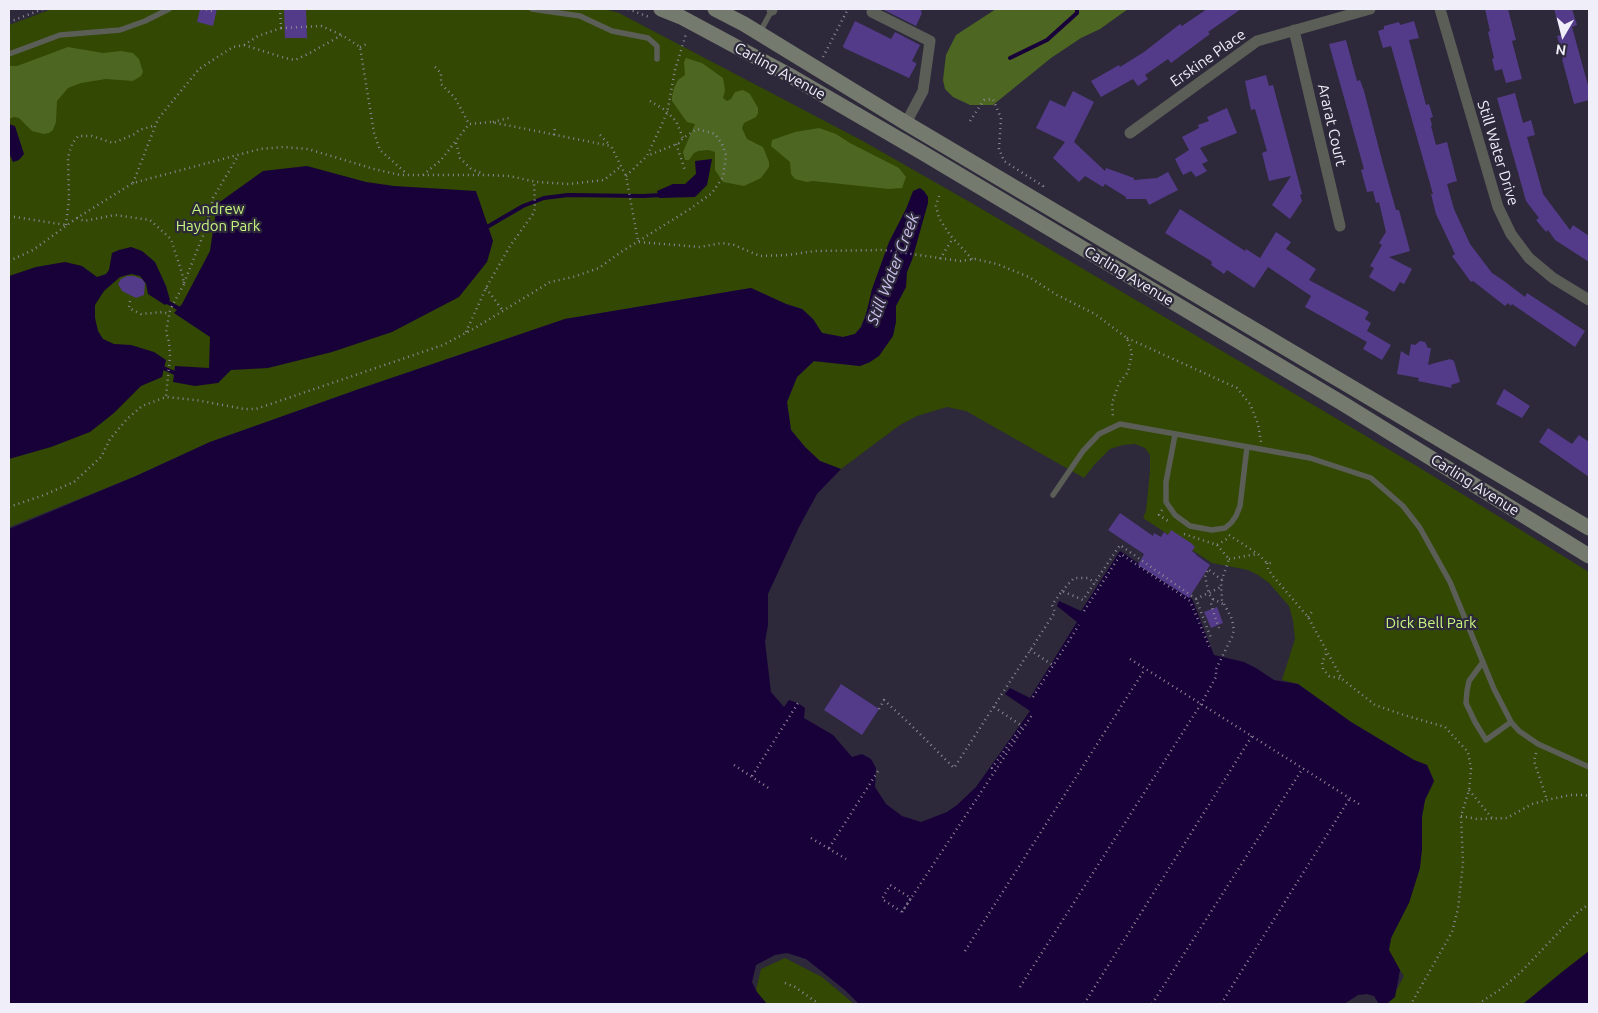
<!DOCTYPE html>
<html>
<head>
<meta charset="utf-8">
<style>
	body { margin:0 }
	#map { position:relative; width:1598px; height:1013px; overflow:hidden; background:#2d293a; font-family:Ubuntu,sans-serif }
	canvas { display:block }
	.frame { position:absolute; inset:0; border:10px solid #f0eef9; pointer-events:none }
	.north { position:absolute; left:1538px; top:10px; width:50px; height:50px; -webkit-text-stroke:4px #2d293a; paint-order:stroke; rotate:188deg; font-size:14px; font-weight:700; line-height:20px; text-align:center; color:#f0eef9 }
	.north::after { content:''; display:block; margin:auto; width:18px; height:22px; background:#f0eef9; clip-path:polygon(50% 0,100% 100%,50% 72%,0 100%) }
</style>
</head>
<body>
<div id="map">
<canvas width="1598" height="1013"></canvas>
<div class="frame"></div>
<div class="north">N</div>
</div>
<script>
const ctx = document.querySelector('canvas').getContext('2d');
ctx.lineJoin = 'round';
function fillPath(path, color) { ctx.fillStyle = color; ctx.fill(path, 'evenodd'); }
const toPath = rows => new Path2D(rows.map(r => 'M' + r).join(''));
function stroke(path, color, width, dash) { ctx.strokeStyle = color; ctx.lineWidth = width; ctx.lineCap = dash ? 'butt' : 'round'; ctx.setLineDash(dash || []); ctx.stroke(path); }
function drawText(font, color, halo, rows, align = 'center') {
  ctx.font = font + ' Ubuntu,sans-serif'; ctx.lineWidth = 4.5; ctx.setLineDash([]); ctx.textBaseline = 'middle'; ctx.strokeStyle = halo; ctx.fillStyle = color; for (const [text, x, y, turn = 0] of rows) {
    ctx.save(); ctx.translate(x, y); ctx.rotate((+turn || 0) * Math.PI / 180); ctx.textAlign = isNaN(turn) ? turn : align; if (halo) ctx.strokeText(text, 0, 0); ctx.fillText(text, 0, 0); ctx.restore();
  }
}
fillPath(toPath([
	[52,9,604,9,619,13,861,140,975,205,1415,465,1589,572,1589,954,1534,1004,1389,1004,1404,976,1388,952,1425,800,1434,781,1427,765,1414,760,1351,722,1298,684,1282,680,1295,639,1293,621,1289,606,1269,583,1258,575,1248,570,1212,563,1143,518,1146,511,1150,471,1150,455,1145,448,1135,444,1123,445,1110,449,1095,464,1084,478,966,411,947,407,917,416,900,425,841,469,820,461,805,447,791,430,787,402,797,377,814,361,860,366,870,362,872,289,870,301,861,327,855,334,843,337,822,333,813,319,802,309,786,304,751,288,565,319,362,388,210,442,136,476,9,527,9,25],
	[785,958,822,977,854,1004,760,1004,754,998,761,969]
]), '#324803');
fillPath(toPath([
	[996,9,1128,9,1100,29,1081,38,1051,58,993,105,970,105,953,97,945,89,943,80,946,55,956,35],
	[68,47,103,53,121,51,133,53,139,59,143,72,141,76,133,81,106,79,81,83,68,88,57,101,56,122,53,130,49,133,44,134,32,131,19,118,14,117,9,119,9,66,17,66],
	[686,58,702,63,723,78,725,90,723,98,727,101,731,99,735,92,743,90,750,94,758,108,758,113,756,117,744,123,742,128,747,139,763,147,769,162,769,167,761,178,744,186,723,182,715,170,715,152,708,150,698,151,694,153,689,160,685,160,683,152,695,124,687,122,672,101,672,97,674,88,678,80,685,75,684,62],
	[819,128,836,134,850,143,899,168,906,177,902,188,889,189,813,181,807,182,795,179,791,174,790,162,771,146,772,140,795,132]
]), '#4d6621');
fillPath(toPath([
	[9,124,15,126,24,154,19,160,13,162,9,153],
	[712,159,707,185,695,197,659,198,657,191,673,184,685,184,696,174,695,161],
	[307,166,366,182,394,186,476,191,493,241,487,262,459,297,392,332,332,352,268,368,231,370,218,383,195,386,173,382,175,366,209,368,210,337,174,313,182,304,210,251,217,204,263,171],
	[920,188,924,191,928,197,928,203,912,260,907,272,906,287,896,306,896,322,893,336,879,356,870,362,860,366,814,361,797,377,787,402,791,430,805,447,820,461,841,469,817,494,799,527,768,594,768,625,765,642,771,692,784,707,789,700,798,703,805,708,804,718,833,735,852,757,862,754,871,759,876,768,875,787,886,804,902,816,921,822,947,812,957,805,976,787,1030,711,1005,694,1010,688,1030,698,1077,622,1057,606,1059,601,1081,611,1120,551,1192,599,1214,655,1244,662,1256,668,1274,680,1298,684,1351,722,1414,760,1427,765,1434,781,1425,800,1422,817,1422,849,1420,868,1409,903,1391,938,1389,950,1400,970,1395,997,1386,1004,1379,1004,1374,996,1367,994,1358,995,1344,1004,859,1004,845,990,806,959,787,953,775,955,756,965,752,982,757,992,767,1004,9,1004,9,529,136,476,210,442,362,388,565,319,751,288,786,304,802,309,813,319,822,333,843,337,855,334,861,327,866,315,872,289,889,242,906,209,913,191],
	[131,247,142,251,155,262,166,286,170,300,165,305,148,294,146,284,140,276,131,274,120,277,104,291,95,305,95,318,98,331,103,339,114,344,131,345,154,352,166,360,162,377,141,386,114,413,90,432,51,447,9,459,9,276,36,267,65,262,82,266,97,277,106,274,109,270,112,253,119,250],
	[1589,951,1589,1004,1523,1004,1562,972]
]), '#180139');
stroke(toPath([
	[1010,58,1047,40,1077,13,1077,9],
	[487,227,523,206,544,198,568,195,643,196,661,195],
	[167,302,178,308],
	[161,367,177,374]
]), '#180139', 4);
fillPath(toPath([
	[200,9,217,9,213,26,197,22],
	[284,9,306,9,307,38,285,38],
	[882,9,922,9,921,12,922,13,916,26],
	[1207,9,1241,9,1208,32,1210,34,1171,63,1168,59,1145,75,1148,79,1138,86,1133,79,1101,97,1091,81,1119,65,1120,67,1144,52,1180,24,1182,26],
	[1485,9,1508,9,1516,40,1512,41,1522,79,1506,83,1502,69,1495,71,1492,59,1494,58,1488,32,1490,31],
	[1554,9,1572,9,1577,25,1572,27,1589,89,1589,100,1574,104,1562,59,1563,59,1557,36,1561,35],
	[855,21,891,39,895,32,920,45,912,61,916,63,916,65,909,78,844,48,843,46],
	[1414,21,1419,38,1409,40,1426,105,1429,104,1433,117,1430,118,1432,125,1431,126,1436,145,1447,142,1457,181,1447,184,1454,209,1470,244,1492,273,1504,281,1525,297,1527,293,1585,331,1575,347,1512,304,1511,306,1508,303,1505,306,1473,281,1471,282,1452,256,1455,254,1436,214,1431,194,1433,194,1391,46,1383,48,1378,31,1384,29,1384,26,1399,22,1400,25],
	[1346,40,1357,81,1360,80,1364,91,1383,164,1396,210,1399,210,1410,251,1389,257,1412,269,1404,284,1400,282,1394,292,1369,277,1374,268,1370,266,1382,245,1379,243,1386,232,1379,202,1376,203,1373,191,1367,192,1361,170,1364,169,1329,44],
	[1266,75,1269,86,1273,85,1302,194,1300,195,1302,201,1290,219,1272,205,1291,176,1269,181,1262,153,1267,151,1255,109,1251,110,1245,81],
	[1073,91,1094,102,1074,142,1105,171,1106,168,1134,178,1134,180,1157,178,1168,172,1178,190,1149,205,1146,199,1126,199,1126,197,1105,184,1103,187,1085,176,1079,182,1053,158,1065,142,1036,128,1050,100,1065,107],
	[1515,93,1523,123,1531,120,1535,135,1527,137,1543,194,1570,230,1573,225,1589,236,1589,262,1555,240,1548,230,1546,232,1536,220,1539,218,1526,201,1497,98],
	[1227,108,1237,133,1200,148,1208,161,1202,164,1207,171,1196,177,1191,171,1183,175,1175,159,1189,150,1182,137,1199,128,1198,125,1209,121,1207,117],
	[1180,209,1245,251,1246,249,1260,258,1276,232,1291,242,1286,249,1316,269,1309,280,1369,312,1365,319,1371,323,1367,331,1391,345,1382,360,1363,349,1367,342,1305,307,1311,296,1268,267,1254,288,1227,270,1224,274,1211,265,1212,263,1211,261,1165,233],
	[127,276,134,276,142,279,145,283,144,295,136,298,122,291,118,284,121,279],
	[1420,341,1425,342,1428,348,1431,348,1428,365,1450,359,1454,361,1460,382,1451,385,1452,388,1418,381,1419,378,1397,374,1401,351,1409,356,1411,344,1415,345],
	[1504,389,1530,406,1522,418,1496,404],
	[1548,428,1572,444,1579,435,1589,442,1589,477,1539,442],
	[1120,513,1153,536,1154,533,1161,537,1164,532,1168,535,1171,530,1191,543,1195,547,1192,551,1196,554,1196,555,1210,565,1189,598,1138,565,1144,554,1108,530],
	[1217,607,1223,623,1211,628,1204,612],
	[841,684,879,709,862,735,824,710]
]), '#533b89');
stroke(toPath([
	[201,9,212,11,215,9],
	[628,9,649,17],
	[9,22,43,9],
	[281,28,321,26,342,35],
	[244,45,258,36,281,28,280,9],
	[360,47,369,43],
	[823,57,848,9],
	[435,67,441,73,441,84,455,98,469,124],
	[650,101,665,110,676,121,683,138],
	[970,121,984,100,993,99,1001,118,999,149,1004,161,1043,186,1043,188],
	[493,122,509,118],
	[554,135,555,127],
	[600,135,610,145],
	[456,143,460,158,471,169,484,174],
	[676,144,685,170],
	[423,175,441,160,469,124,491,122,611,146,626,176,638,241],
	[626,176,647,156,667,113,675,70,686,34],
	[133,183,158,119,199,69,233,47,244,45,285,58,295,60,308,54,342,35,360,47,374,133,380,150,407,174],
	[939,196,936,206,939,218,950,235,973,260],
	[9,216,66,225],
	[77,218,84,221,115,215,150,220,171,239,182,273,184,284,170,310,166,332,169,342,170,356,166,397],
	[66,225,69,199,68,157,72,144,78,136,92,136,113,143,135,134,139,130,153,126],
	[639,242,700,247,722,243,734,245,760,256,788,255,815,251,884,250,960,261,975,259,997,264,1029,277,1057,295,1095,314,1127,338,1132,353,1128,372,1119,383,1112,403,1113,418],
	[940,259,953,238],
	[9,261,33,250,77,218,133,183,260,149,283,147,308,149,374,169,400,175,485,175,509,176,537,182,569,184,604,180,620,167],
	[184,283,206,228,213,198,238,156],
	[486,288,503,311],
	[130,301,129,308,141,314,163,312,169,314],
	[466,332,486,288,510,246,533,214,535,209,534,182],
	[1127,338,1237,388,1250,404,1258,424,1261,442],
	[9,507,44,495,74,482,101,457,110,439,127,419,142,406,166,397,196,400,244,409,256,409,443,345,475,328,550,282,573,277,599,268,621,252,690,209,712,193,723,177,726,155,722,144,715,134,697,129,683,138,679,143,647,156],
	[1162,510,1159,515,1168,521],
	[1184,534,1217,545,1230,537],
	[1229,535,1258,554,1267,563,1273,563],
	[1217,545,1229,559],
	[1229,559,1257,554],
	[1267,563,1268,569,1272,575,1308,617,1342,679,1375,705,1404,715,1445,727,1468,752,1471,769,1469,790,1461,816,1463,863,1458,909,1452,932,1411,1004],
	[1222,580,1208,569,1205,577,1209,594,1213,599,1223,604],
	[1062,591,1074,578,1088,578,1095,583],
	[1196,599,1221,587],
	[1213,599,1211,603,1212,608,1219,628],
	[1084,611,1121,554,1190,601,1210,648],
	[1308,617,1314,609],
	[1030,650,1054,666],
	[1326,654,1322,662,1323,669,1329,676,1342,679],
	[1130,659,1359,804],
	[1033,697,1079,625],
	[994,707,1022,726,992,768,995,770],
	[879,709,884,700,912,726,954,768,1055,612,1052,605,1062,591,1083,600,1120,545,1196,599,1211,638],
	[1536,753,1534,761,1547,800],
	[734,765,770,789],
	[752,776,798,703],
	[1469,790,1492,818],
	[1461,816,1477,819,1507,818,1532,804,1547,800,1570,795,1584,795,1589,796],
	[811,838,846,859],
	[829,848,880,768],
	[902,912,911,898,890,885,882,899,902,912,1032,715],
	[965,951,1145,669],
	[785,983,795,987,819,1004],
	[1020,987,1201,704,1216,677,1216,669,1232,637,1234,630,1232,619,1222,600,1221,583,1229,559],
	[1084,1004,1252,736],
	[1152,1004,1303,768],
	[1221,1004,1350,798],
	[1478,1004,1501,989,1520,973,1578,912,1589,904]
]), '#8c8997', 2.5, [1, 4]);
stroke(toPath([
	[532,9,580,16,612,31,648,38,657,46,657,59],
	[760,32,772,10],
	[9,54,60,35,120,30,145,21,169,9],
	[1175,435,1166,482,1166,502,1175,515,1190,526,1212,530,1225,528,1231,523,1236,516,1240,506,1247,447],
	[1053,495,1083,451,1099,434,1120,424,1310,458,1371,478,1403,506,1420,528,1450,582,1494,689,1511,722,1519,731,1538,744,1589,767],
	[1483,662,1469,681,1467,691,1466,703,1475,722,1486,740,1511,722]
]), '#5b5e56', 5.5);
stroke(toPath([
	[1440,9,1498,207,1511,234,1529,258,1553,278,1589,300],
	[772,10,772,9],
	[872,12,930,41,923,91,906,123],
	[1294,30,1340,226],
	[1130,133,1257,41,1370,9]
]), '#5b5e56', 11);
stroke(toPath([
	[661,9,681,17,789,75,923,153,1342,403,1589,556],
	[715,9,744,24,906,123,1589,528]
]), '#757a6e', 15);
drawText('15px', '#f0eef9', '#2d293a', [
	["Erskine Place",1208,58,-35],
	["Carling Avenue",780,71,29],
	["Ararat Court",1332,125,77],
	["Still Water Drive",1498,153,73],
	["Carling Avenue",1129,276,31],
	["Carling Avenue",1475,485,32]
]);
drawText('15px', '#c6f57f', '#2d293a', [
	["Andrew",218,209],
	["Haydon Park",218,226],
	["Dick Bell Park",1431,623]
]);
drawText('italic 16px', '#ccc3ef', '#2d293a', [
	["Still Water Creek",893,269,-69]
]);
</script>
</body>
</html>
